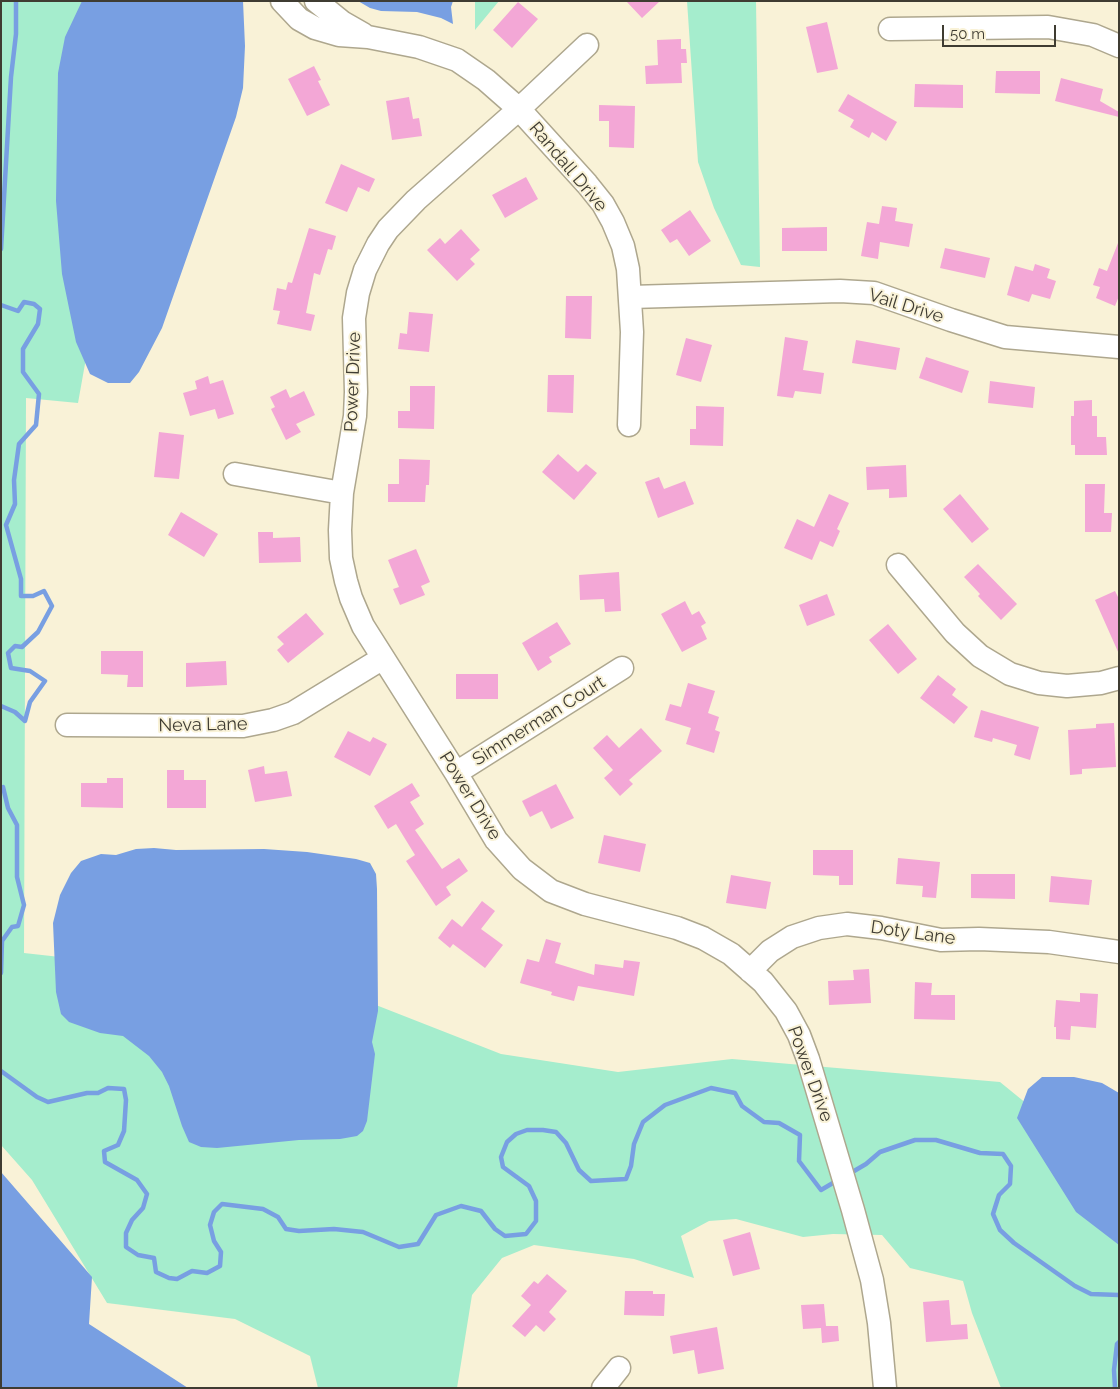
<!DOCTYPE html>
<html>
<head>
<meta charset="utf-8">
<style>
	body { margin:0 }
	#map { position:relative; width:1120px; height:1389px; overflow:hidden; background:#f9f2d7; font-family:Raleway,sans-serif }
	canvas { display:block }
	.frame { position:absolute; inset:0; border:2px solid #3f3c32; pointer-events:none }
	.scale { position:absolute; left:942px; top:25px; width:114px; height:22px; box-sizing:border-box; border:2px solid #3f3c32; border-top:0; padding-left:6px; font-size:15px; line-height:18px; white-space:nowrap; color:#3f3c32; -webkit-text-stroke:4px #f9f2d7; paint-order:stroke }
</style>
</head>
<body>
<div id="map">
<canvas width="1120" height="1389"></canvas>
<div class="frame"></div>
<div class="scale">50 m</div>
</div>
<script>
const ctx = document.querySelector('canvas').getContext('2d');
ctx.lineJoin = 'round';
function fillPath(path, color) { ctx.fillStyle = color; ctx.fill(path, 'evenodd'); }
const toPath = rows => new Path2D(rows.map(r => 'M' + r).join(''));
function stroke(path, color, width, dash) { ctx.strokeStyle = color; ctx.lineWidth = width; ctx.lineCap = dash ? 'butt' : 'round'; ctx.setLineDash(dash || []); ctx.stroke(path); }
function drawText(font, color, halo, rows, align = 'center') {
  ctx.font = font + ' Raleway,sans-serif'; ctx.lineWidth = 4; ctx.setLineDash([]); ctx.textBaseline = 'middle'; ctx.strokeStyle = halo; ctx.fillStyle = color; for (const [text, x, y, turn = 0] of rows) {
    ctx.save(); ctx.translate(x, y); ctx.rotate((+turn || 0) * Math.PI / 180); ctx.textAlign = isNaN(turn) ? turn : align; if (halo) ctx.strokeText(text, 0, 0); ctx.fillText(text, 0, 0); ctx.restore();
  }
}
fillPath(toPath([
	[1,1,141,1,140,56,78,403,26,398,24,953,330,987,501,1054,618,1072,732,1059,1000,1082,1119,1179,1119,1388,1001,1388,972,1313,963,1281,910,1268,882,1235,833,1234,803,1237,736,1219,709,1221,681,1236,694,1278,634,1259,534,1245,502,1258,472,1295,457,1388,318,1388,310,1356,235,1319,107,1303,32,1180,1,1145],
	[475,1,499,1,475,30],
	[687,1,756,1,760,267,741,265,714,208,698,162]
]), '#a5edcd');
fillPath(toPath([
	[82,1,243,1,245,46,243,88,236,117,162,328,139,372,130,383,108,383,90,374,76,342,62,274,56,201,58,73,65,37],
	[358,1,453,1,451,7,453,24,441,18,417,12,381,11,370,8],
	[154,848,176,850,264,849,307,852,356,859,370,863,376,874,377,889,378,1011,372,1042,375,1054,367,1121,363,1131,357,1136,340,1139,299,1140,217,1148,201,1147,189,1142,182,1126,169,1086,162,1072,149,1056,123,1036,100,1033,69,1022,61,1014,56,992,53,923,60,895,71,873,81,861,101,854,116,855,136,849],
	[1042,1077,1074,1077,1102,1083,1119,1093,1119,1245,1076,1212,1017,1118,1028,1089],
	[1,1172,92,1277,89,1324,188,1388,1,1388]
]), '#789fe2');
stroke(toPath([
	[1,249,11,77,16,34,16,1],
	[1,305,18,311,24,302,34,304,40,309,38,324,23,349,23,372,39,394,36,425,19,444,14,480,15,504,6,525,21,579,21,596,33,596,44,591,52,606,38,632,22,647,15,646,8,653,11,668,30,671,45,681,30,702,25,721,15,712,1,706],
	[1,788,3,787,8,808,17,825,17,877,24,905,18,926,12,927,2,941,1,973],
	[1,1071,37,1097,48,1102,87,1093,98,1093,108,1088,124,1089,126,1100,124,1131,118,1145,104,1151,105,1162,137,1180,147,1194,143,1208,132,1220,126,1233,126,1247,138,1255,154,1258,156,1272,169,1278,177,1279,192,1271,207,1273,220,1266,221,1252,214,1241,210,1225,214,1212,222,1204,263,1209,278,1217,286,1229,299,1231,334,1229,363,1232,399,1247,418,1244,436,1215,461,1206,481,1211,495,1229,505,1236,526,1234,536,1221,536,1201,529,1186,503,1167,501,1157,507,1142,516,1134,527,1130,543,1130,556,1132,566,1143,579,1170,591,1181,626,1179,631,1166,634,1144,643,1122,665,1105,711,1088,735,1093,742,1106,764,1122,779,1123,800,1135,799,1161,821,1190,838,1180],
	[849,1174,866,1164,880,1152,915,1140,936,1140,980,1153,1003,1154,1011,1166,1010,1184,999,1195,993,1214,1000,1230,1014,1243,1075,1286,1091,1294,1119,1295],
	[1115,1388,1114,1370,1117,1344,1119,1342]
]), '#789fe2', 4.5);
fillPath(toPath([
	[626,1,660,1,642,18],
	[518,2,538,19,512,48,493,30],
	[827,22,838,69,817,73,806,27],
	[681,39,681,49,686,49,687,63,681,63,682,83,646,84,645,66,658,65,657,40],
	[314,66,321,80,318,81,330,105,307,116,288,79],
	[996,71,1040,71,1040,94,995,93],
	[1061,78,1103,89,1100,101,1119,112,1119,117,1055,101],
	[915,84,963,85,963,108,914,107],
	[848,94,897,122,886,141,872,132,869,138,850,127,854,120,838,111],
	[409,97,413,119,419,118,422,136,392,140,386,101],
	[599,105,635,106,634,148,609,147,609,121,599,121],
	[341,164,375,179,369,192,358,187,347,212,325,203],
	[526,177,538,199,505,218,492,195],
	[882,206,897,208,895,221,913,224,909,247,880,242,878,259,861,256,867,222,879,224],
	[690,210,711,241,689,256,677,239,670,243,661,230],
	[827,227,827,251,782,251,782,228],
	[309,228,336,236,332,250,328,249,320,275,314,273,306,313,315,315,311,331,277,324,280,311,273,310,277,288,286,290,288,282,292,283],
	[461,229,480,250,470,259,475,264,457,281,427,250,440,238,445,244],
	[1118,243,1119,296,1115,306,1096,298,1100,287,1093,285,1099,268,1107,271],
	[945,248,990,258,985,278,940,268],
	[1035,264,1050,269,1047,278,1056,281,1050,299,1032,294,1029,302,1007,295,1015,266,1033,271],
	[566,296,592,296,591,339,565,338],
	[409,312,433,314,429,352,398,349,400,333,407,334],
	[785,337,808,341,803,370,824,373,821,394,795,391,793,398,777,396],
	[686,338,712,345,701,382,676,375],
	[856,340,900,348,896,370,852,363],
	[926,357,969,371,962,393,919,378],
	[548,375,574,375,573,413,547,412],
	[208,376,210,384,223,380,234,414,218,419,215,409,190,416,183,393,197,389,195,381],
	[990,381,1035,387,1033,408,988,403],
	[410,386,435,386,434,429,398,428,398,411,410,411],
	[286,389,290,398,304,391,315,415,296,424,301,432,286,440,271,409,275,407,270,397],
	[1092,400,1092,416,1097,416,1097,437,1106,437,1107,455,1075,455,1075,445,1071,445,1071,416,1074,416,1074,401],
	[696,406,724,407,723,446,690,445,690,429,696,429],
	[159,432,184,435,179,479,154,477],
	[558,454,578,472,586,464,597,473,574,500,542,472],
	[399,459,430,460,429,485,426,485,425,502,388,502,388,484,399,484],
	[906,465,907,497,889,498,889,489,867,490,866,467],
	[659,477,664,489,685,481,694,504,658,518,645,482],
	[1085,484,1105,484,1104,513,1112,513,1111,532,1085,532],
	[829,494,849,503,837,529,840,531,833,547,820,541,812,560,784,548,797,519,814,527],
	[960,494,989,529,972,543,943,509],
	[181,512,218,534,204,557,168,535],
	[258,532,273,532,273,538,300,537,301,562,259,563],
	[416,549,430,582,421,586,425,595,400,605,393,589,399,587,388,560],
	[978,564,1017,604,1001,620,978,596,980,594,964,577],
	[619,572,621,611,605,612,604,599,580,600,579,575],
	[1115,591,1119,599,1119,654,1095,600],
	[827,594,835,615,807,626,799,605],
	[685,601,692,615,699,611,706,623,701,626,707,639,682,652,661,614],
	[306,613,324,634,288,663,277,650,284,644,277,637],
	[557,622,571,644,549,657,552,662,538,671,522,643],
	[888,624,917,659,898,674,869,640],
	[101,651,143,651,143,687,127,687,128,675,101,674],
	[226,661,227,685,186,687,186,663],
	[456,674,498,674,498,699,456,699],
	[938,675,956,689,952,695,968,707,954,724,920,698],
	[688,683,715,691,708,713,719,717,715,730,720,732,714,753,686,744,691,728,665,720,670,704,681,707],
	[981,710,1039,727,1030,760,1014,755,1017,745,993,738,992,742,974,737],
	[1114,723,1116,767,1082,769,1082,774,1070,775,1068,730,1096,728,1096,724],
	[641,728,662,751,629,780,633,784,620,796,604,778,613,770,593,748,607,735,619,748],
	[348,731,370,742,373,737,387,744,370,776,334,757],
	[264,766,265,774,287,771,292,796,255,802,248,770],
	[167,770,184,770,184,780,206,780,206,808,167,808],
	[107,778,123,778,123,808,81,807,81,783,107,783],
	[412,783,420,796,410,802,424,824,415,830,442,869,459,858,468,871,446,887,451,895,436,906,406,861,415,855,396,824,388,829,374,806],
	[556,784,574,818,551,829,542,811,530,817,522,801],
	[604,835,646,844,640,872,598,863],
	[813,850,853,850,853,885,839,885,839,876,813,875],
	[898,858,940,862,936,898,922,897,923,886,896,884],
	[971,874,1015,874,1015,899,971,898],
	[731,875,771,882,766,909,726,903],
	[1051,876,1092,880,1089,905,1049,902],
	[482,901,495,911,481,929,503,945,485,968,453,944,450,948,438,938,452,919,462,927],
	[546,939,561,943,555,963,594,975,595,964,623,968,624,960,640,962,634,996,578,986,574,1001,551,995,552,992,520,983,527,959,539,962],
	[869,969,871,1003,829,1005,828,981,854,980,853,970],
	[915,982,932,983,931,995,955,995,955,1020,914,1019],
	[1080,993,1098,994,1096,1028,1071,1026,1070,1040,1056,1039,1056,1027,1054,1027,1056,1000,1080,1002],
	[750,1232,760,1269,733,1276,723,1240],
	[547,1274,567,1291,549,1312,556,1319,544,1332,536,1325,525,1337,512,1326,531,1305,521,1296,534,1281,538,1284],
	[625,1291,653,1291,653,1294,665,1294,664,1316,624,1315],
	[949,1300,951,1325,967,1324,968,1339,926,1342,923,1302],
	[824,1304,826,1326,838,1326,839,1341,822,1343,821,1328,803,1329,801,1305],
	[717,1327,724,1369,698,1374,694,1350,673,1354,670,1336]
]), '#f3a7d6');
const minor = toPath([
	[282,1,299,19,315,28,339,35,368,37,419,47,457,60,486,80,519,109,587,184,603,204,613,222,623,246,628,269,632,332,629,425],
	[316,1,342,22,363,34],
	[890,29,1048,27,1093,35,1119,46],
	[587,45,519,109,416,200,388,229,378,244,365,270,358,293,354,318,356,392,355,416,342,493,340,530,341,558,346,581,351,598,363,626,456,773,496,840,522,869,551,891,585,904,677,928,703,938,731,954,763,982,786,1011,799,1035,808,1059,853,1210,872,1280,879,1323,885,1388],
	[631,297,840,291,874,293,951,320,1005,337,1119,347],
	[235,474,342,493],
	[898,565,955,633,980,656,1010,674,1039,683,1067,686,1101,683,1119,678],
	[67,725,243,726,273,720,293,713,383,658],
	[456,773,622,668],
	[750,971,770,951,792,937,819,928,847,924,881,928,941,940,979,939,1049,942,1119,952],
	[603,1388,619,1368]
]);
stroke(minor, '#aea78e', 25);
stroke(minor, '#fff', 22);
drawText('18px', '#3f3c32', '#f9f2d7', [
	["Randall Drive",568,167,50],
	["Vail Drive",906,306,17],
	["Power Drive",353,382,-88],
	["Simmerman Court",539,721,-32],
	["Neva Lane",203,725,-1],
	["Power Drive",470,796,58],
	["Doty Lane",913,933,8],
	["Power Drive",810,1074,70]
]);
</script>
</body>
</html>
